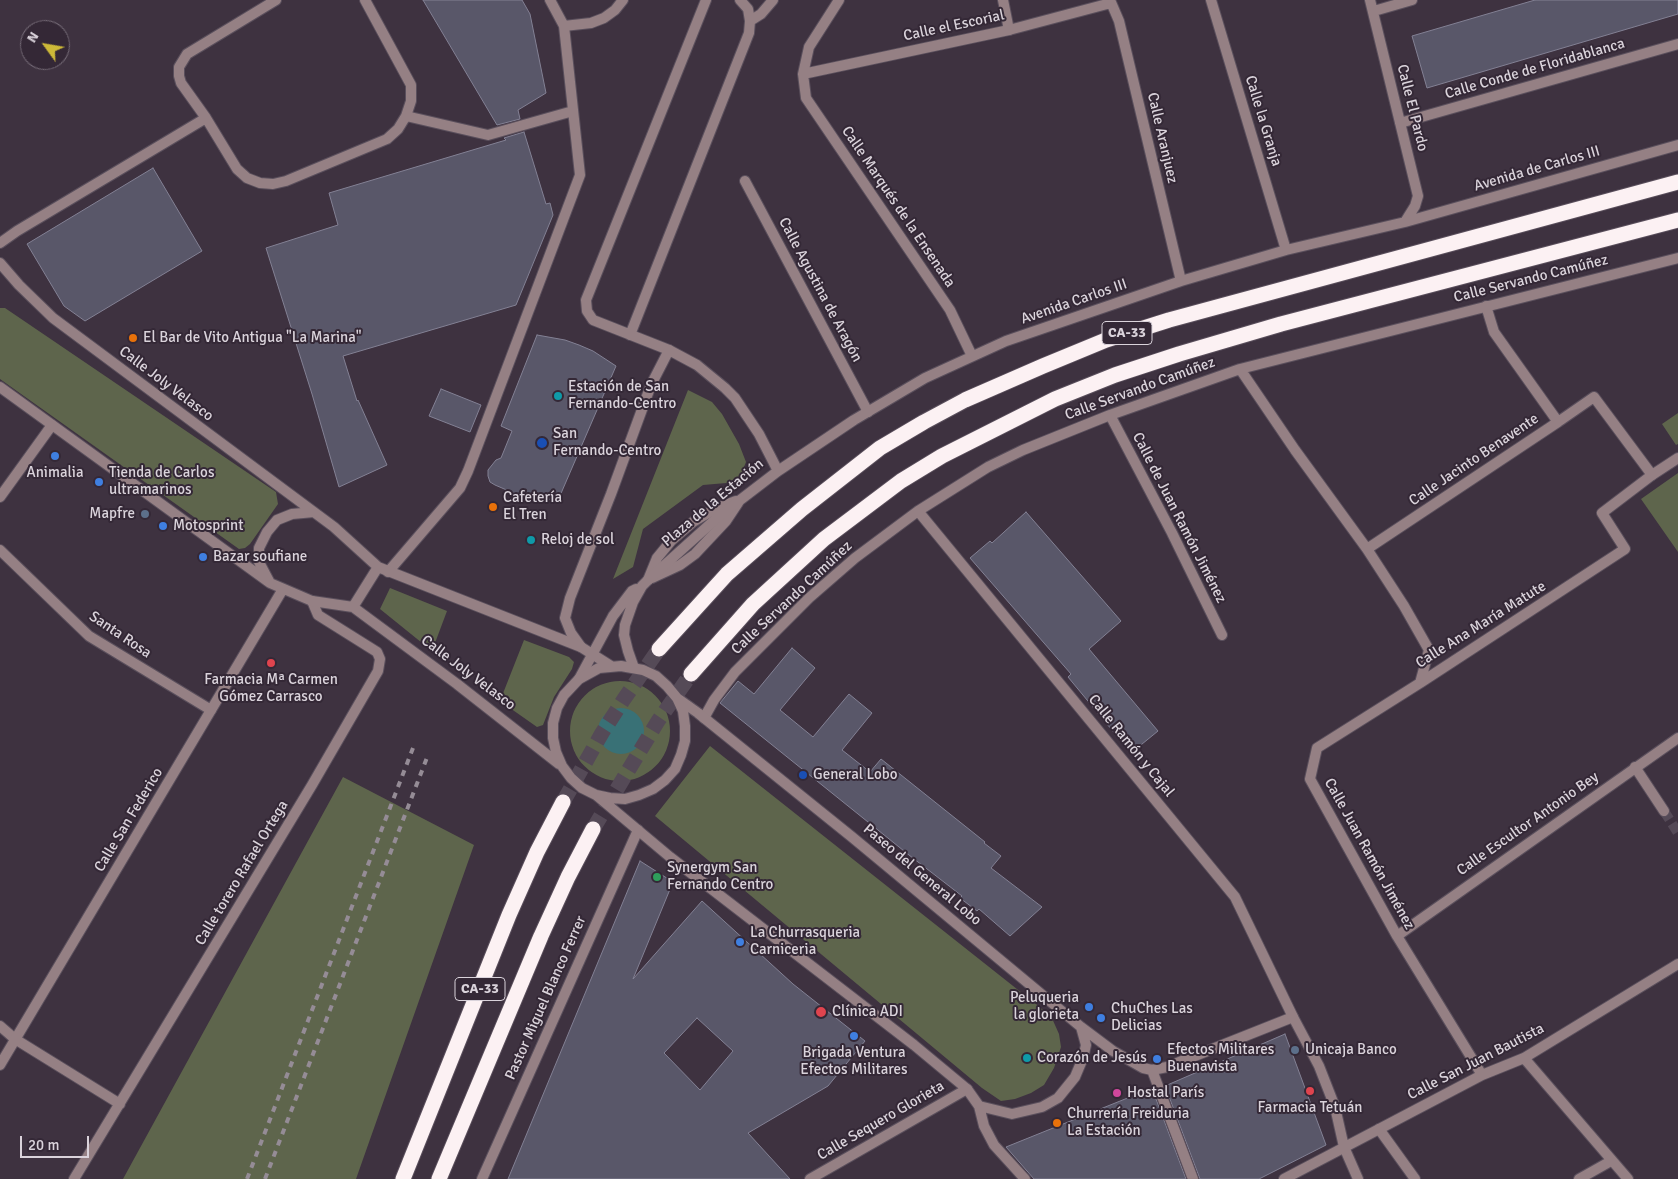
<!DOCTYPE html>
<html>
<head>
<meta charset="utf-8">
<style>
	body { margin:0 }
	#map { position:relative; width:1678px; height:1179px; overflow:hidden; background:#3e3240; font-family:Signika,sans-serif }
	canvas { display:block }
	.north { position:absolute; left:20px; top:20px; width:50px; height:50px; box-sizing:border-box; background:#342836; border:1px solid #766c78; border-radius:50%; rotate:302deg; font-size:14px; font-weight:700; line-height:20px; text-align:center; color:#dad3db }
	.north::after { content:''; display:block; margin:auto; width:18px; height:22px; background:#cdb938; clip-path:polygon(50% 0,100% 100%,50% 72%,0 100%) }
	.scale { position:absolute; left:20px; top:1136px; width:69px; height:22px; box-sizing:border-box; border:2px solid #dad3db; border-top:0; padding-left:6px; font-size:15px; line-height:18px; white-space:nowrap; color:#dad3db; -webkit-text-stroke:4px #342836; paint-order:stroke }
</style>
</head>
<body>
<div id="map">
<canvas width="1678" height="1179"></canvas>
<div class="north">N</div>
<div class="scale">20 m</div>
</div>
<script>
const ctx = document.querySelector('canvas').getContext('2d');
ctx.lineJoin = 'round';
function fillPath(path, color) { ctx.fillStyle = color; ctx.fill(path, 'evenodd'); }
const toPath = rows => new Path2D(rows.map(r => 'M' + r).join(''));
function stroke(path, color, width, dash) { ctx.strokeStyle = color; ctx.lineWidth = width; ctx.lineCap = dash ? 'butt' : 'round'; ctx.setLineDash(dash || []); ctx.stroke(path); }
function drawText(font, color, halo, rows, align = 'center') {
  ctx.font = font + ' Signika,sans-serif'; ctx.lineWidth = 4; ctx.setLineDash([]); ctx.textBaseline = 'middle'; ctx.strokeStyle = halo; ctx.fillStyle = color; for (const [text, x, y, turn = 0] of rows) {
    ctx.save(); ctx.translate(x, y); ctx.rotate((+turn || 0) * Math.PI / 180); ctx.textAlign = isNaN(turn) ? turn : align; if (halo) ctx.strokeText(text, 0, 0); ctx.fillText(text, 0, 0); ctx.restore();
  }
}
fillPath(toPath([
	[0,308,5,308,276,492,278,504,250,544,245,548,239,549,0,379],
	[688,390,712,402,722,414,739,444,746,462,738,482,703,485,643,529,633,567,613,579],
	[1678,413,1678,444,1676,445,1662,424],
	[1678,473,1678,552,1641,499],
	[390,588,447,611,432,651,380,609],
	[524,640,569,657,574,662,572,669,554,697,543,725,537,727,500,701],
	'570 731a50 50 0 1 1 100 0a50 50 0 1 1-100 0Z',
	[710,746,1051,1016,1059,1034,1061,1047,1054,1068,1044,1085,1031,1093,1015,1099,1001,1101,982,1088,655,816],
	[343,777,474,845,356,1179,123,1179]
]), '#5e654c');
fillPath(toPath([
	'598 731a23 23 0 1 1 46 0a23 23 0 1 1-46 0Z'
]), '#397176');
const building = toPath([
	[423,0,522,0,530,14,546,93,518,110,520,119,497,125,423,0],
	[1535,0,1678,0,1678,14,1427,88,1412,36,1535,0],
	[524,132,546,204,550,203,553,215,516,305,343,356,357,401,358,400,387,465,339,487,312,394,266,248,338,225,329,193,506,140,504,138,524,132],
	[153,168,202,251,85,321,64,306,27,244,153,168],
	[537,335,565,340,579,345,593,351,616,366,559,498,546,500,530,500,495,485,490,482,488,476,488,470,496,460,501,458,512,431,501,426,537,335],
	[441,389,481,405,470,432,429,416,441,389],
	[1026,512,1121,621,1089,649,1158,731,1131,753,1068,677,1071,674,970,558,990,541,992,543,1026,512],
	[792,648,815,668,780,710,813,737,849,694,872,713,842,750,870,772,881,759,985,842,984,843,1001,856,991,868,1042,907,1010,936,979,909,977,911,960,898,962,896,909,855,720,703,738,681,754,694,792,648],
	[640,861,673,882,633,979,702,901,793,984,865,1041,828,1086,748,1133,790,1179,508,1179,640,861],
	[697,1018,733,1051,700,1090,664,1053,697,1018],
	[1285,1034,1326,1145,1259,1179,1200,1179,1165,1086,1285,1034],
	[1145,1091,1146,1094,1153,1091,1186,1179,1034,1179,1006,1147,1145,1091]
]);
fillPath(building, '#595769');
stroke(building, '#838194', 1);
stroke(toPath([
	[1664,811,1678,833]
]), '#554a57', 10, [10, 5]);
stroke(toPath([
	[563,802,602,733,624,699,659,649],
	[593,829,658,721,691,674]
]), '#554a57', 15, [15, 8]);
const service = toPath([
	[276,0,187,54,179,67,179,76,181,83,206,118,237,169,247,178,260,183,273,184,286,181,387,139,398,129,406,116,411,101,411,85,365,0],
	[750,21,761,14,773,0],
	[564,26,591,23,604,18,615,10,623,0],
	[406,116,488,135,573,111],
	[0,243,17,231,206,118],
	[630,335,749,33,750,21,748,9,740,0],
	[669,350,593,320,587,311,586,300,706,0],
	[388,572,460,488,468,471,580,175,564,26,550,0],
	[652,578,680,565,695,554,726,521,738,503],
	[648,580,657,558,671,541,693,522,715,509,736,501]
]);
const pedestrian = toPath([
	[1003,0,1009,30],
	[745,181,868,412],
	[1652,475,1678,458],
	[1635,767,1664,811],
	[1152,1070,1167,1067,1293,1017],
	[1379,1129,1415,1179]
]);
const minor = toPath([
	[839,0,809,47,803,74,806,98,950,310,972,356],
	[1110,0,1119,21,1181,281],
	[1211,0,1286,250],
	[1370,0,1418,196,1415,206,1405,222],
	[1374,11,1412,0],
	[803,74,1009,30,1111,3],
	[1400,123,1678,44],
	[1240,369,1295,450,1367,549,1404,606,1429,650,1420,683,1625,549,1602,513,1652,475,1594,397,1558,422],
	[1110,415,1172,533,1222,635],
	[0,497,52,425],
	[918,511,1235,897,1293,1017,1319,1066,1335,1107,1344,1147,1358,1179],
	[1367,549,1558,422,1494,332,1486,306],
	[0,550,89,636,211,710],
	[581,647,571,633,565,618,570,598,611,494,651,385,669,350,697,365,725,388,735,398,759,434,778,471],
	[634,668,628,651,624,635,625,625,633,602,642,586,648,580,718,517,778,471,854,420,925,378,1006,341,1181,281,1286,250,1405,222,1678,145],
	[579,679,613,616,632,591,636,589],
	[1420,683,1317,748,1310,779,1397,936,1482,1075],
	[704,718,714,700,735,672,809,598,855,558,918,511,988,467,1023,450,1110,415,1240,369,1678,258],
	[1397,936,1678,738],
	[0,1026,15,1039,120,1104],
	[1524,1058,1628,1179],
	[74,1179,312,785,378,671,380,659,377,652,318,615,312,601],
	[482,1179,638,830],
	[810,1179,967,1089],
	[1284,1179,1482,1075,1524,1058,1678,964],
	[1579,1179,1611,1161]
]);
const tertiary = toPath([
	[0,263,19,285,53,318,334,527,378,567,581,647,611,666],
	[0,387,270,583,312,601,353,607,457,684,559,764],
	[269,581,259,562,259,548,267,532,277,520,292,514,314,512],
	[353,607,378,567],
	[677,698,698,713,852,837,1081,1027,1113,1051,1143,1068,1152,1070,1193,1179],
	[596,795,610,798,625,799,639,795,653,789,665,780,675,769,681,755,685,741,685,726,683,711,677,698,667,686,656,676,643,670,621,666,599,668,579,679,564,695,557,708,553,723,553,738,556,752,562,766,571,778,582,788,596,795,670,857,914,1045,967,1089,979,1106,984,1126,994,1145,1025,1179],
	[0,1065,283,589],
	[979,1106,1012,1114,1042,1107,1058,1098,1075,1077,1083,1058,1086,1045,1081,1027]
]);
const motorway = toPath([
	[659,649,727,574,802,509,880,448,924,422,965,400,1043,366,1106,340,1169,320,1678,182],
	[691,674,753,604,824,539,901,481,942,456,1055,399,1115,375,1179,354,1281,324,1678,220],
	[403,1179,509,915,537,852,563,802],
	[439,1179,541,936,568,877,593,829]
]);
stroke(service, '#5a4f5c', 12);
stroke(pedestrian, '#5a4f5c', 12);
stroke(minor, '#5a4f5c', 12);
stroke(tertiary, '#5a4f5c', 12);
stroke(motorway, '#5a4f5c', 17);
stroke(service, '#958084', 10);
stroke(pedestrian, '#958084', 10);
stroke(minor, '#958084', 10);
stroke(tertiary, '#958084', 10);
stroke(motorway, '#fcf1f3', 15);
stroke(toPath([
	[247,1179,413,748],
	[265,1179,428,755]
]), '#958c96', 4, [6, 6]);
for (const [x, y, r, color] of [
	[133,338,5,"#e8710a"],
	[558,396,5,"#0f9aa8"],
	[542,443,6,"#1a4fb4"],
	[55,456,5,"#3f7fe0"],
	[99,482,5,"#3f7fe0"],
	[493,507,5,"#e8710a"],
	[145,514,5,"#5c6f8a"],
	[163,526,5,"#3f7fe0"],
	[531,540,5,"#0f9aa8"],
	[203,557,5,"#3f7fe0"],
	[271,663,5,"#e0444e"],
	[803,775,5,"#1a4fb4"],
	[657,877,5,"#2e9e5b"],
	[740,942,5,"#3f7fe0"],
	[1089,1007,5,"#3f7fe0"],
	[821,1012,6,"#e0444e"],
	[1101,1018,5,"#3f7fe0"],
	[854,1036,5,"#3f7fe0"],
	[1295,1050,5,"#5c6f8a"],
	[1027,1058,5,"#0f9aa8"],
	[1157,1059,5,"#3f7fe0"],
	[1310,1091,5,"#e0444e"],
	[1117,1093,5,"#d1479c"],
	[1057,1123,5,"#e8710a"]
]) { const dot = new Path2D(); dot.arc(x, y, r, 0, 2 * Math.PI); ctx.fillStyle = color; ctx.fill(dot); stroke(dot, '#342836', 2); }
for (const [x, y, w] of [
	[1127,333,50],
	[480,989,50]
]) { const box = new Path2D(); box.roundRect(x - w / 2, y - 11.5, w, 23, 4); ctx.fillStyle = '#342836'; ctx.fill(box); stroke(box, '#dad3db', 1); }
drawText('bold 14px', '#dad3db', null, [
	["CA-33",1127,333],
	["CA-33",480,989]
]);
drawText('15px', '#dad3db', '#342836', [
	["Calle el Escorial",954,26,-12],
	["Calle Conde de Floridablanca",1535,69,-16],
	["Calle El Pardo",1412,108,76],
	["Calle la Granja",1263,121,73],
	["Calle Aranjuez",1162,138,77],
	["Avenida de Carlos III",1537,169,-16],
	["Calle Marqués de la Ensenada",898,207,56],
	["Calle Servando Camúñez",1531,279,-14],
	["Calle Agustina de Aragón",820,290,62],
	["Avenida Carlos III",1074,302,-19],
	["Calle Joly Velasco",166,384,37],
	["Calle Servando Camúñez",1140,389,-20],
	["Calle Jacinto Benavente",1474,460,-34],
	["Plaza de la Estación",713,503,-40],
	["Calle de Juan Ramón Jiménez",1179,518,63],
	["Calle Servando Camúñez",792,598,-43],
	["Calle Ana María Matute",1481,625,-32],
	["Santa Rosa",120,635,34],
	["Calle Joly Velasco",468,673,37],
	["Calle Ramón y Cajal",1131,746,51],
	["Calle San Federico",129,820,-59],
	["Calle Escultor Antonio Bey",1528,824,-35],
	["Calle Juan Ramón Jiménez",1369,854,61],
	["Calle torero Rafael Ortega",242,873,-59],
	["Paseo del General Lobo",922,875,40],
	["Pastor Miguel Blanco Ferrer",546,998,-66],
	["Calle San Juan Bautista",1476,1062,-27],
	["Calle Sequero Glorieta",881,1121,-30]
]);
drawText('15px', '#dad3db', '#342836', [
	["El Bar de Vito Antigua \"La Marina\"",143,338],
	["Estación de San",568,387],
	["Fernando-Centro",568,404],
	["San",553,434],
	["Fernando-Centro",553,451],
	["Animalia",55,473,"center"],
	["Tienda de Carlos",109,473],
	["ultramarinos",109,490],
	["Cafetería",503,498],
	["El Tren",503,515],
	["Mapfre",135,514,"right"],
	["Motosprint",173,526],
	["Reloj de sol",541,540],
	["Bazar soufiane",213,557],
	["Farmacia Mª Carmen",271,680,"center"],
	["Gómez Carrasco",271,697,"center"],
	["General Lobo",813,775],
	["Synergym San",667,868],
	["Fernando Centro",667,885],
	["La Churrasqueria",750,933],
	["Carniceria",750,950],
	["Peluqueria",1079,998,"right"],
	["la glorieta",1079,1015,"right"],
	["ChuChes Las",1111,1009],
	["Delicias",1111,1026],
	["Clínica ADI",832,1012],
	["Efectos Militares",1167,1050],
	["Buenavista",1167,1067],
	["Unicaja Banco",1305,1050],
	["Brigada Ventura",854,1053,"center"],
	["Efectos Militares",854,1070,"center"],
	["Corazón de Jesús",1037,1058],
	["Hostal París",1127,1093],
	["Farmacia Tetuán",1310,1108,"center"],
	["Churrería Freiduria",1067,1114],
	["La Estación",1067,1131]
], 'left');
</script>
</body>
</html>
